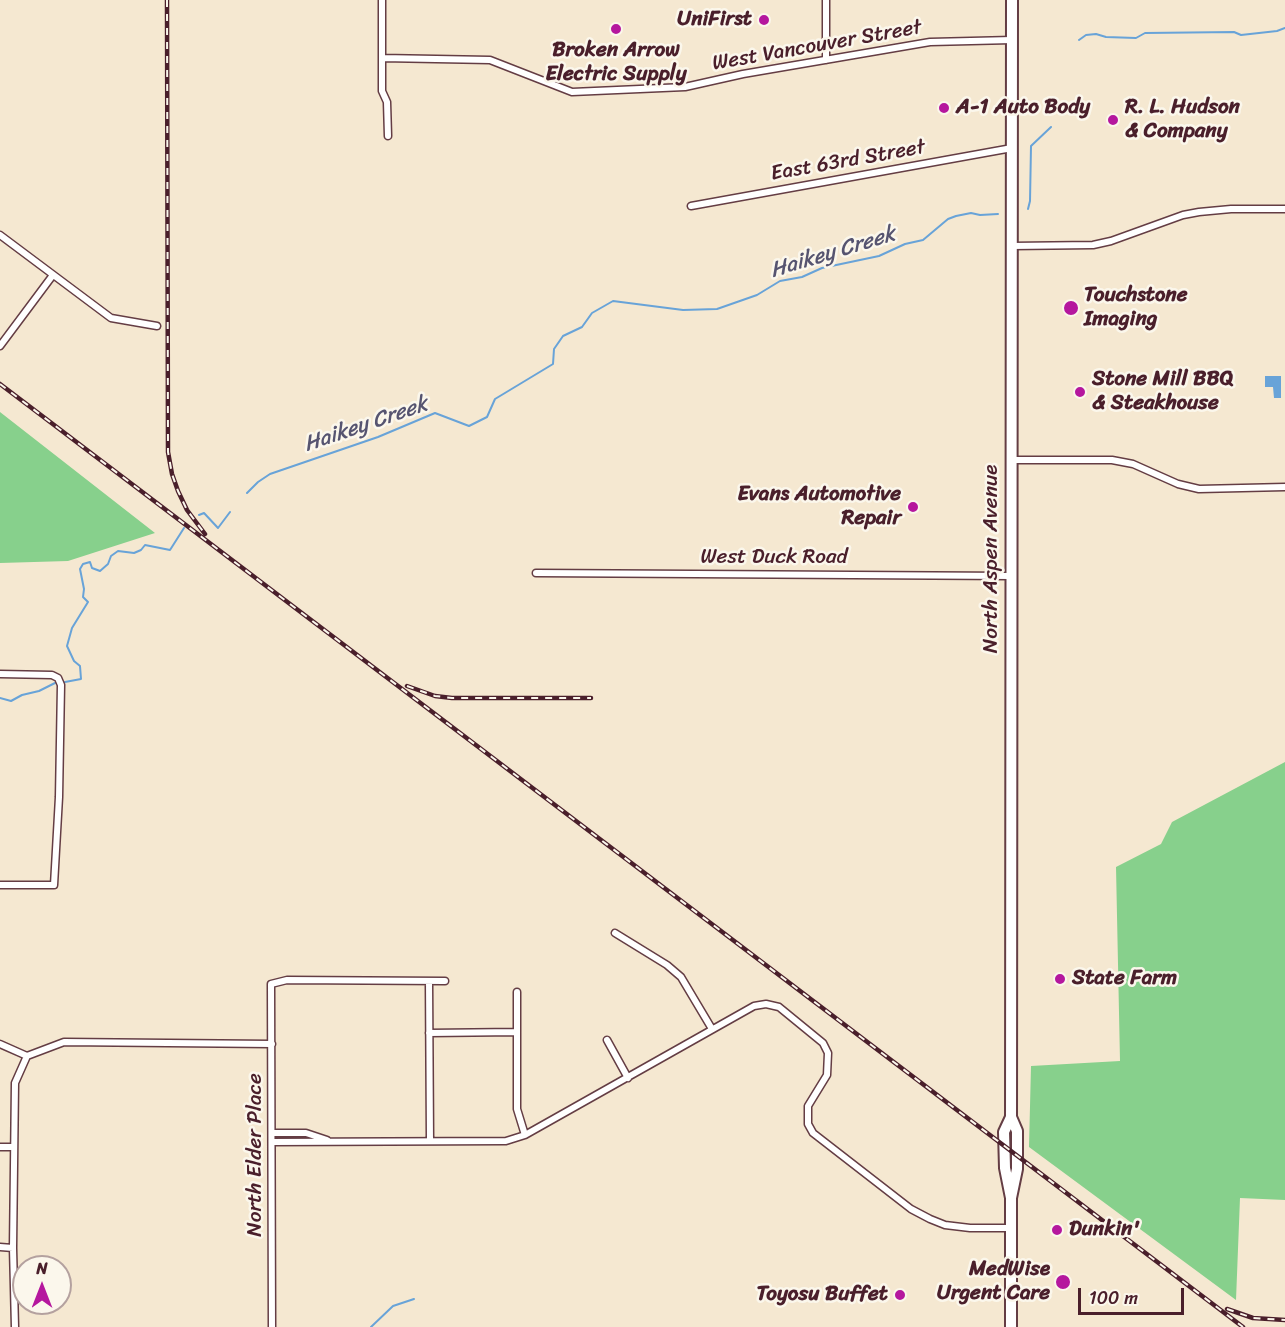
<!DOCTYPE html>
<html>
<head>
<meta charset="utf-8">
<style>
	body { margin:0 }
	#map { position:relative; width:1285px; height:1327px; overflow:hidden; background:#f5e8d1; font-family:Sriracha,sans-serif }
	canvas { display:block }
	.north { position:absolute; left:12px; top:1255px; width:60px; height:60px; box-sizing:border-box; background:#fbf7ec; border:2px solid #b4a19f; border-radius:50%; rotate:0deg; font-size:16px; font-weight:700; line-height:24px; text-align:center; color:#4a1f2b }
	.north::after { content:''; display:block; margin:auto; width:21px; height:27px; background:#b5179e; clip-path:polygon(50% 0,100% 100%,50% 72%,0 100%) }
	.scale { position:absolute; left:1078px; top:1288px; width:106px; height:27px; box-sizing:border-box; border:3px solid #4a1f2b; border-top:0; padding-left:8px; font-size:18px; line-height:21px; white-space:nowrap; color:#4a1f2b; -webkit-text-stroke:4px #fbf7ec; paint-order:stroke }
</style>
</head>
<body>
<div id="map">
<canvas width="1285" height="1327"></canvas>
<div class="north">N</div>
<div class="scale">100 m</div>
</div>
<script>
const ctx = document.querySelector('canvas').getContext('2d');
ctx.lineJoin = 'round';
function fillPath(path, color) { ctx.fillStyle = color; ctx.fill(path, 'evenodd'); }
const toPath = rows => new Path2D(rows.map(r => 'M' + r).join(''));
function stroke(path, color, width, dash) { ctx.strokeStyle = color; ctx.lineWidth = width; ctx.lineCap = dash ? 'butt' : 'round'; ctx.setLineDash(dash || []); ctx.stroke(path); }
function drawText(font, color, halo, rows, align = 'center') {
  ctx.font = font + ' Sriracha,sans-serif'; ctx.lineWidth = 5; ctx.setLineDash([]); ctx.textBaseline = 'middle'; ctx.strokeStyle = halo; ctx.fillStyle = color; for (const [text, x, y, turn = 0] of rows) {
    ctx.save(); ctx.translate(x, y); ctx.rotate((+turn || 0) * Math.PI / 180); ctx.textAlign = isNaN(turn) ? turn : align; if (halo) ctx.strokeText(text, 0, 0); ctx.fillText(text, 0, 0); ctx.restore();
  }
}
fillPath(toPath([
	[0,412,155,533,68,561,0,563],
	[1285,762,1285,1200,1240,1198,1236,1300,1029,1147,1031,1066,1120,1061,1116,867,1161,844,1172,822]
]), '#87d08c');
fillPath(toPath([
	[1265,376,1281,376,1281,398,1274,398,1273,387,1265,387]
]), '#68a3d8');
stroke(toPath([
	[1079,40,1086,35,1096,34,1106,37,1136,38,1145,33,1234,32,1241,35,1277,31,1285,28],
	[1028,209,1030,201,1031,146,1051,127],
	[247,493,258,482,270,474,378,437,435,413,469,426,487,417,495,399,553,364,554,349,563,336,582,327,592,313,613,301,683,310,717,309,757,295,780,281,802,277,822,268,879,256,905,244,923,240,948,219,956,216,971,213,980,215,998,214],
	[199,515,204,513,218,528,230,512],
	[65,682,81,679,80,666,74,661,67,646,72,628,88,602,83,597,84,589,80,569,83,564,90,562,92,568,100,571,108,564,111,556,118,551,134,553,141,550,145,545,170,550,184,528],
	[0,698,11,701,22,695,39,691,55,683],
	[371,1327,393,1306,414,1299]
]), '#68a3d8', 2);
const minor = toPath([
	[382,0,382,91,387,102,388,136],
	[826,0,826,60],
	[382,58,490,60,572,92,685,87,743,74,930,42,1012,40],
	[691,206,1012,148],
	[0,235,111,318,157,326],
	[1012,246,1093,245,1111,241,1183,215,1199,212,1231,209,1285,209],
	[0,346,53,275],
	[1012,460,1112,460,1133,464,1178,484,1199,489,1285,487],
	[536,573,1012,576],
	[0,674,52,675,58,678,61,685,59,797,54,885,0,885],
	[615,933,667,965,681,977,712,1029],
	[429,981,430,1141],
	[517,992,517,1109,525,1135],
	[429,1033,517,1032],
	[607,1040,628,1078],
	[0,1044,27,1056,64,1042,272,1044],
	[272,1133,306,1133,327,1140],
	[272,1142,506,1141,525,1135,754,1006,766,1004,779,1007,823,1043,828,1053,827,1075,808,1106,808,1124,813,1133,911,1209,930,1219,945,1225,970,1228,1011,1228],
	[0,1147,14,1147],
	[0,1247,13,1248],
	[15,1327,13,1248,15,1083,27,1056],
	[272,1327,271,984,287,980,445,981]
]);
const primary = toPath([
	[1011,1198,1005,1168,1004,1132,1011,1117,1012,0],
	[1011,1327,1011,1198,1017,1169,1017,1131,1011,1117]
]);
stroke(minor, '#643d44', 9);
stroke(primary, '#643d44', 14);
stroke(minor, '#fff', 6);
stroke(primary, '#fff', 10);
const rail = toPath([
	[167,0,168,452,172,474,178,491,187,510,205,534],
	[0,384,1243,1327],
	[407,686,435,696,452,698,591,698],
	[1227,1309,1253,1318,1285,1320]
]);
stroke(rail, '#4a1f2b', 4.5);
stroke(rail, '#fbf7ec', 2, [7]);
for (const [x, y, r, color] of [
	[764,20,6,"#b5179e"],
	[616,29,6,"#b5179e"],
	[944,108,6,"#b5179e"],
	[1113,120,6,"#b5179e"],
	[1071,308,8,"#b5179e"],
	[1080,392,6,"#b5179e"],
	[913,507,6,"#b5179e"],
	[1060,979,6,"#b5179e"],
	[1057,1230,6,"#b5179e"],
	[1063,1282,8,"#b5179e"],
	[900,1295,6,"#b5179e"]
]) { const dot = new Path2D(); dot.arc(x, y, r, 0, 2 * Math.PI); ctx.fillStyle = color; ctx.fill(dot); stroke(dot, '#fbf7ec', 2); }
drawText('bold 21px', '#4a1f2b', '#fbf7ec', [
	["UniFirst",752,20,"right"],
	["Broken Arrow",616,51,"center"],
	["Electric Supply",616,75,"center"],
	["A-1 Auto Body",956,108],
	["R. L. Hudson",1125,108],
	["& Company",1125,132],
	["Touchstone",1084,296],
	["Imaging",1084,320],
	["Stone Mill BBQ",1092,380],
	["& Steakhouse",1092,404],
	["Evans Automotive",901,495,"right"],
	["Repair",901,519,"right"],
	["State Farm",1072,979],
	["Dunkin'",1069,1230],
	["MedWise",1050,1270,"right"],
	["Urgent Care",1050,1294,"right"],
	["Toyosu Buffet",888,1295,"right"]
], 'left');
drawText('21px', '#4a1f2b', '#fbf7ec', [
	["West Vancouver Street",817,46,-10],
	["East 63rd Street",848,161,-10],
	["West Duck Road",774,558],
	["North Aspen Avenue",992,559,-90],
	["North Elder Place",256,1155,-90]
]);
drawText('italic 22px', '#565470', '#fbf7ec', [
	["Haikey Creek",833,253,-17],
	["Haikey Creek",366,425,-19]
]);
</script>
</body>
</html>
